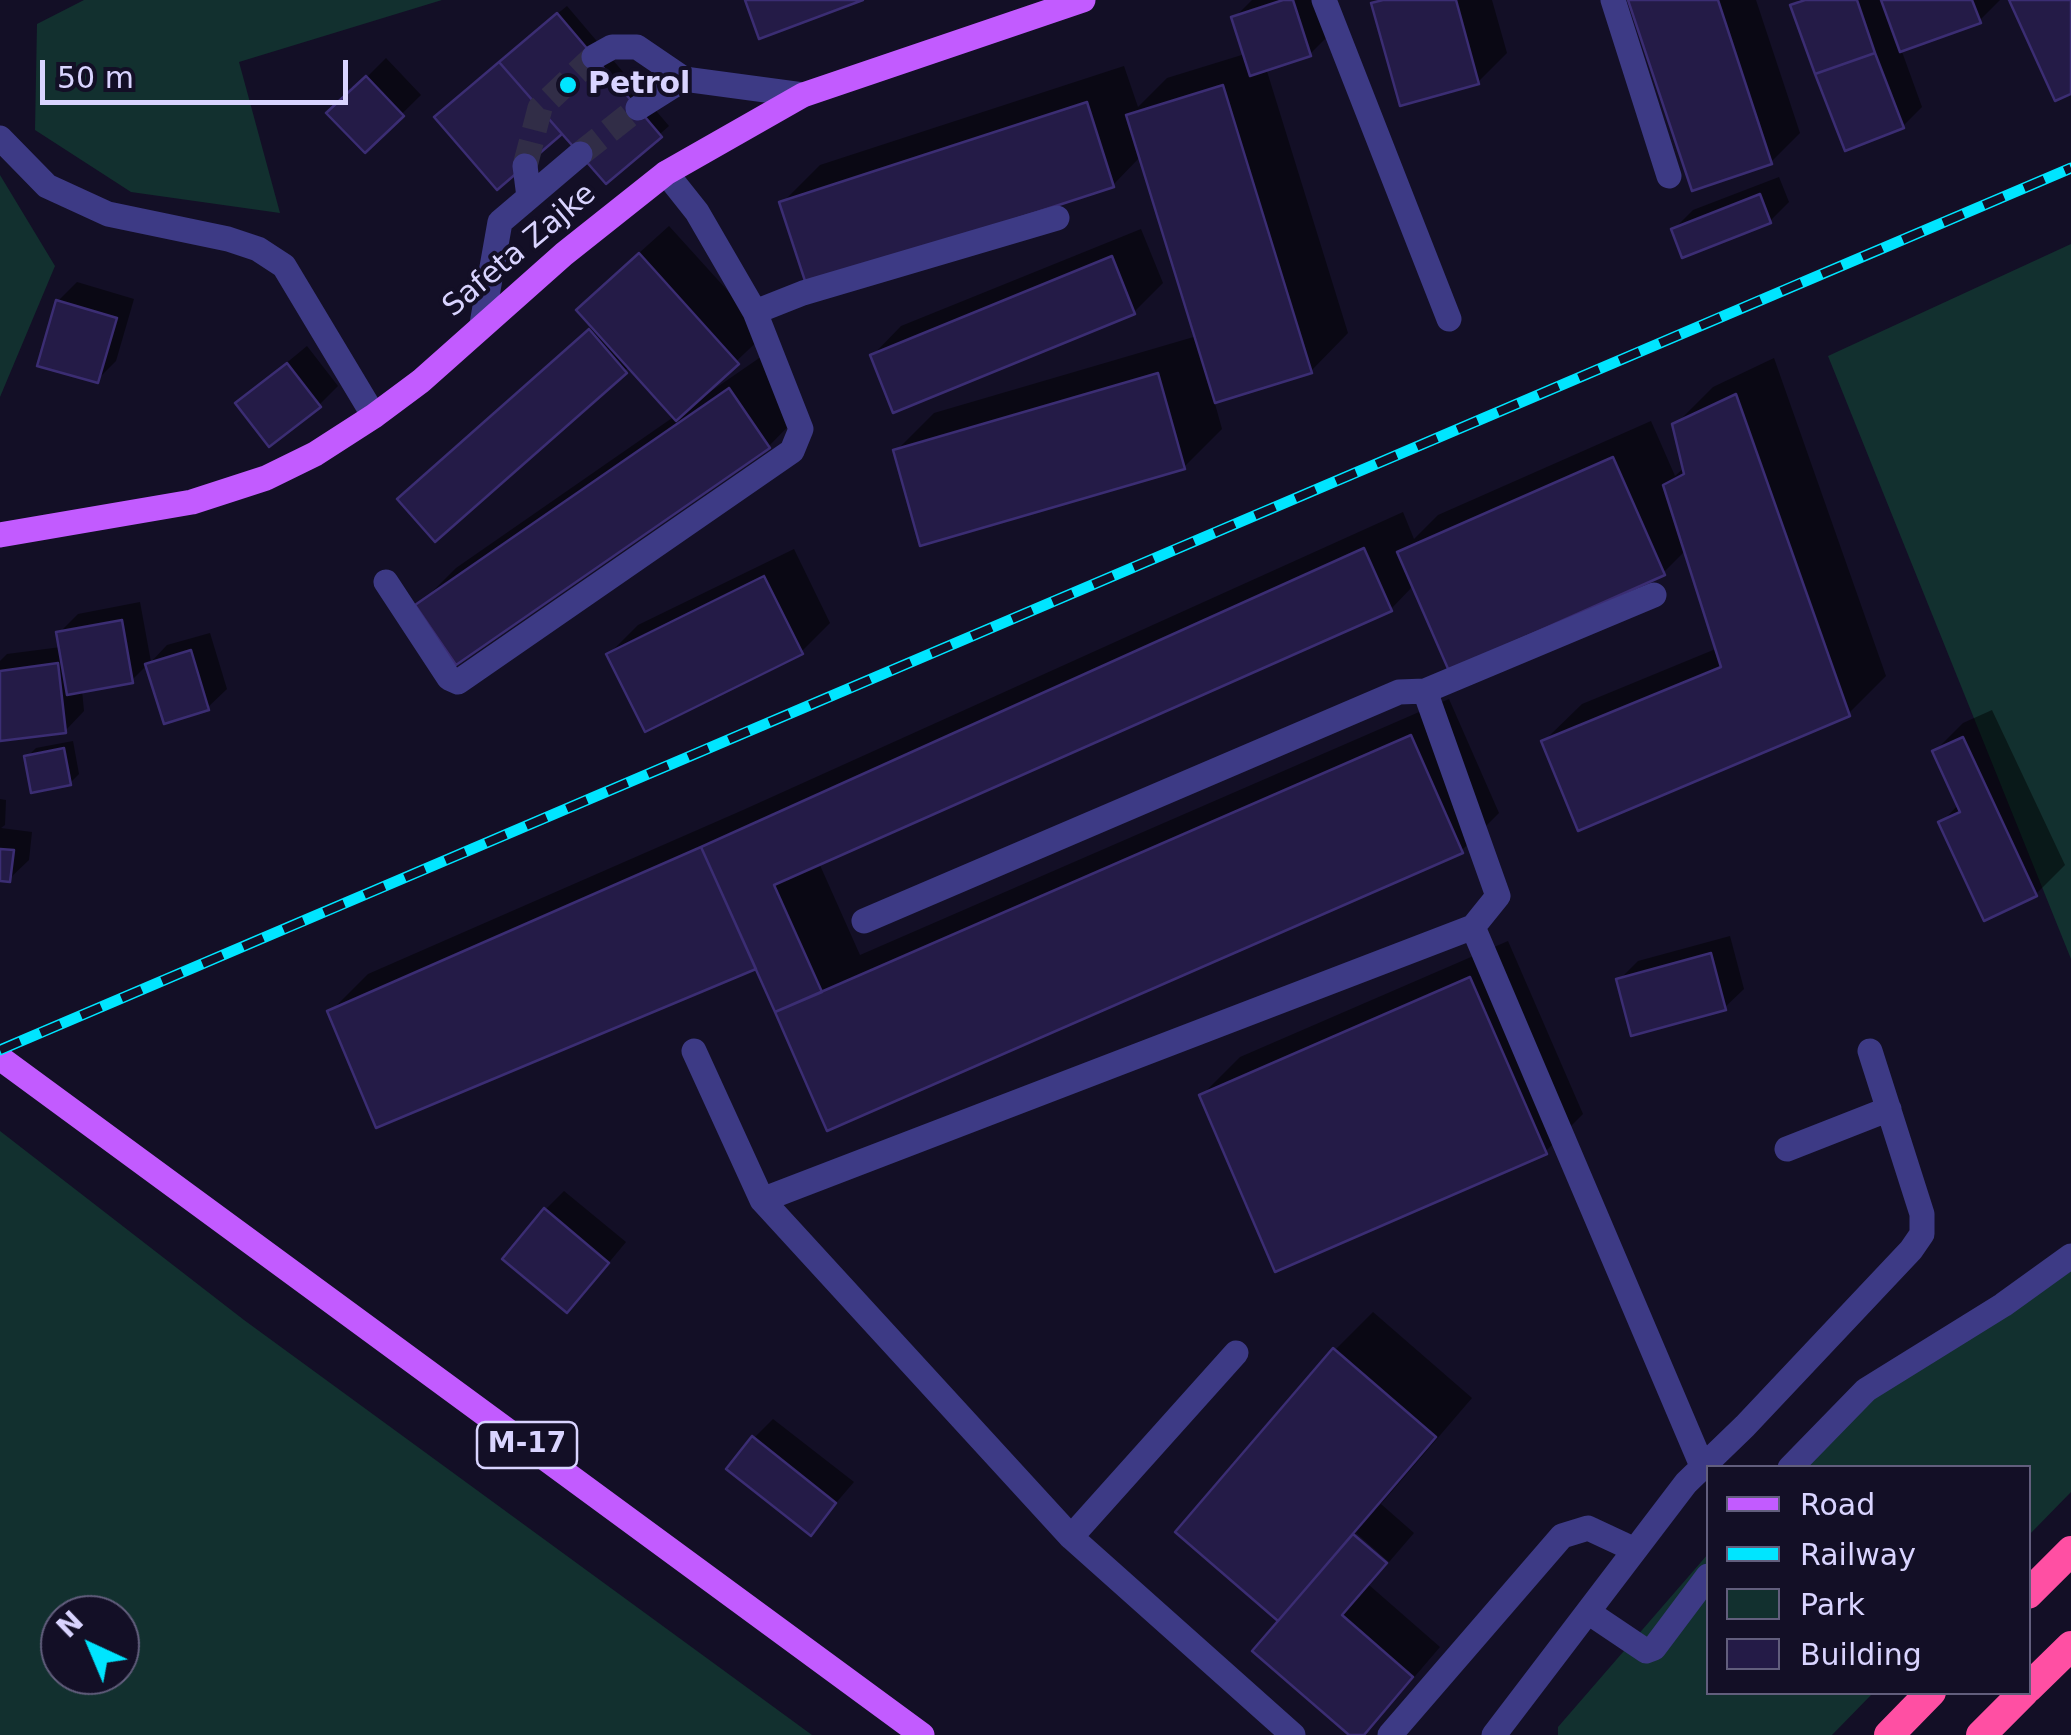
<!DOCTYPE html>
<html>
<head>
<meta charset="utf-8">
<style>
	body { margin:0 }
	#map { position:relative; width:2071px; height:1735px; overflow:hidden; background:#130f26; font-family:"DejaVu Sans",sans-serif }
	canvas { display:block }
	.legend { position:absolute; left:1706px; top:1465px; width:325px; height:230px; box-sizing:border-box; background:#130f26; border:2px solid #625e7d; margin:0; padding:12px 18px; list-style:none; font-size:30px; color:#d9d4ff }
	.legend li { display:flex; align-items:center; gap:20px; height:50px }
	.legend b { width:50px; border:2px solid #625e7d }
	.north { position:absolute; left:40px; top:1595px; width:100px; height:100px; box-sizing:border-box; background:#130f26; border:2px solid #625e7d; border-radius:50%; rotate:316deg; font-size:28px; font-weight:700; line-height:40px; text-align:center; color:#d9d4ff }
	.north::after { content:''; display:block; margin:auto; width:35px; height:45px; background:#00e5ff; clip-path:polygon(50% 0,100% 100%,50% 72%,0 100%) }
	.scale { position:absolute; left:40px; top:60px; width:308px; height:45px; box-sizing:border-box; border:5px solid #d9d4ff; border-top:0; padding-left:12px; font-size:30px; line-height:35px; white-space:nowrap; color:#d9d4ff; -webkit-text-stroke:8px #130f26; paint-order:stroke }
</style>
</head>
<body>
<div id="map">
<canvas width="2071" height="1735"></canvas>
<ul class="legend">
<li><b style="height:12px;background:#c25bff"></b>Road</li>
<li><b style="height:12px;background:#00e5ff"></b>Railway</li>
<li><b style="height:28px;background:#12302f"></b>Park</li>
<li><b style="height:28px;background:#241b47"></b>Building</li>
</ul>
<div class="north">N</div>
<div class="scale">50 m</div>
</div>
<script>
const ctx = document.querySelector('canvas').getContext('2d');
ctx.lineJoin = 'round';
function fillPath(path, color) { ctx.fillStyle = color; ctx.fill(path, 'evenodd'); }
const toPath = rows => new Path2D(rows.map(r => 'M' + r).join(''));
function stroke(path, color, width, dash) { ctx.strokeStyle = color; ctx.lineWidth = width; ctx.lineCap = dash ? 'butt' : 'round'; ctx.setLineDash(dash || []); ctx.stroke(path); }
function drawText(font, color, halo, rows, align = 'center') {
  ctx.font = font + ' "DejaVu Sans",sans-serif'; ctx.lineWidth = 8; ctx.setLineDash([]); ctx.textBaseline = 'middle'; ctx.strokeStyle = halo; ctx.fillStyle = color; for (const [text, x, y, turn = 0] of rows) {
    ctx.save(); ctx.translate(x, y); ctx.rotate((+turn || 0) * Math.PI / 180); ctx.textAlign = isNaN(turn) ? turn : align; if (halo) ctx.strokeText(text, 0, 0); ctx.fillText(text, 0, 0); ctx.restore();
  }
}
fillPath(toPath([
	[84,0,442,0,239,62,280,213,131,192,35,130,37,24],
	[0,175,55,266,0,397],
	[2071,244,2071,959,1828,356],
	[0,1131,244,1320,812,1735,0,1735],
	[60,1615,120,1615,120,1675,60,1675],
	[2071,1249,2071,1492,2029,1535,2028,1468,1783,1468],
	[1708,1554,1708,1692,1873,1693,1832,1735,1558,1735,1558,1727]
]), '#12302f');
fillPath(toPath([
	[1252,0,1318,0,1329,35,1310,54,1266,68,1348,333,1311,371,1214,400,1222,429,1184,467,896,451,934,413,1197,336,1141,156,1113,185,782,203,820,165,1124,66,1138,107,1167,78,1245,54,1234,18],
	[1378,0,1492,0,1507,53,1478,82,1374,4],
	[1630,0,1756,0,1800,133,1771,162],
	[1799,0,2000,0,1979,21,1901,49,1922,107,1903,126,1793,6],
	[567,6,669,126,606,181,562,131,497,186,438,117,466,88],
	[386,58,421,95,365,150,330,114],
	[1779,177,1789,202,1770,221,1674,229,1693,210],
	[669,226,766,333,705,391,707,394,768,352,806,408,769,446,457,662,418,606,456,568,675,416,630,366,435,539,400,499,593,326,608,281],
	[1141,229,1163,283,1134,312,873,355,901,326],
	[77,282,134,299,116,361,97,380,58,301],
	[307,346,338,386,319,405,238,403],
	[1774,358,1886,676,1848,714,1544,741,1582,704,1718,648,1686,550,1663,573,1414,585,1391,609,819,863,860,955,1449,699,1499,813,1461,851,828,1127,757,966,330,1012,368,974,743,810,1403,512,1414,539,1438,515,1651,421,1675,476,1685,467,1675,425,1713,387],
	[794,549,830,623,801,652,609,654,638,625],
	[140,602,151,662,167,645,210,633,227,689,207,708,148,664,132,680,82,690,84,711,65,731,0,738,0,661,7,654,61,647,59,633,78,614],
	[1992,710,2065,865,2036,894,1941,823,1959,804,1934,752,1963,723],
	[73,741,79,774,70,783,27,757,36,748],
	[0,799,6,800,5,825,1,828,32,832,29,860,9,879,0,878],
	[1730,936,1744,989,1724,1008,1619,980,1638,961],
	[1508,941,1583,1114,1545,1152,1202,1095,1240,1057],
	[564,1191,626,1242,586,1290,545,1210],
	[1373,1312,1472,1398,1381,1504,1414,1533,1389,1562,1356,1533,1353,1537,1386,1566,1369,1585,1440,1647,1386,1710,1361,1735,1353,1735,1282,1620,1335,1350],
	[773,1419,854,1482,810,1533,754,1438]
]), '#0007');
const building = toPath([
	[745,0,863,0,759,39,745,0],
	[1283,0,1293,0,1311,56,1250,76,1231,17,1283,0],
	[1383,0,1456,0,1479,84,1400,106,1371,3,1383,0],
	[1628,0,1718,0,1772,164,1692,191,1628,0],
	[1805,0,1857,0,1875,53,1815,74,1790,5,1805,0],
	[1881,0,1972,0,1981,23,1900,52,1881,0],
	[2009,0,2071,0,2071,94,2055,101,2009,0],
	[557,13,662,137,606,184,499,62,557,13],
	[1875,53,1904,128,1845,151,1815,74,1875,53],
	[499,62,562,134,497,190,434,117,499,62],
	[366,76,404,116,365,153,326,113,366,76],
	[1223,85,1312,373,1215,403,1126,115,1223,85],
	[1087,102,1114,187,807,287,779,202,1087,102],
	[1760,194,1771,223,1682,258,1671,229,1760,194],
	[639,253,739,364,676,421,576,310,639,253],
	[1112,256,1135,314,893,413,870,355,1112,256],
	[56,300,117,318,98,383,37,366,56,300],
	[589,329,627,373,435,542,397,499,589,329],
	[287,363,321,407,269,447,235,403,287,363],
	[1158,373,1185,469,920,546,893,450,1158,373],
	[729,388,770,448,456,665,415,605,729,388],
	[1736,394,1850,716,1578,831,1541,741,1721,667,1663,485,1684,474,1672,424,1736,394],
	[1613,457,1665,575,1449,671,1397,552,1613,457],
	[1364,548,1392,611,774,885,822,992,775,1012,701,847,1364,548],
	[764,576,803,654,645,732,606,654,764,576],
	[122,620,133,683,67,695,56,632,122,620],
	[191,650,209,710,164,724,145,664,191,650],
	[58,663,66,733,0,741,0,671,58,663],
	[1411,735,1463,853,827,1131,775,1012,1411,735],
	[1963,737,2037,896,1984,921,1938,822,1960,812,1932,751,1963,737],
	[64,748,71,785,31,793,24,756,64,748],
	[701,847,756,969,376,1128,327,1011,701,847],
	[0,849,14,850,10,882,0,881,0,849],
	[1711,953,1726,1010,1631,1036,1616,979,1711,953],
	[1470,977,1547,1154,1275,1272,1199,1095,1470,977],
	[544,1208,609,1263,567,1313,502,1259,544,1208],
	[1333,1348,1436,1437,1278,1621,1175,1532,1333,1348],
	[752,1436,836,1503,811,1536,726,1469,752,1436],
	[1353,1534,1387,1563,1342,1615,1413,1677,1364,1735,1349,1735,1252,1651,1353,1534]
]);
fillPath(building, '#241b47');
stroke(building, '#3b2d73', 2.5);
stroke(toPath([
	[580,154,638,108],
	[525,166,540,108,594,57]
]), '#312d47', 25, [25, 12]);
stroke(toPath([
	[1324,0,1449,319],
	[1613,0,1669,176],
	[594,57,612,47,637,47,684,79],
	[638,108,684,79,803,95],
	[0,138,47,186,108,214,228,239,258,249,284,266,374,416],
	[525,166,529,197],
	[755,312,803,293,1057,218],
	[482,324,500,222,580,154],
	[386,582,449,678,458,682,792,451,801,429,755,312,697,212,666,173],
	[864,921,1399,692,1425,691,1654,595],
	[1473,927,1703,1468],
	[694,1051,762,1200,1071,1537],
	[1787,1149,1889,1109],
	[762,1200,1473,927,1498,896,1425,691],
	[1236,1353,1071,1537,1293,1735],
	[1790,1468,1866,1390,2003,1305,2071,1256],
	[1588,1612,1646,1651,1654,1648,1708,1576],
	[1390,1735,1562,1536,1588,1528,1633,1549],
	[1494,1735,1686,1483,1745,1426,1911,1250,1922,1234,1922,1214,1870,1051]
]), '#3d3a85', 25);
stroke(toPath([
	[0,535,192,502,266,478,315,454,374,416,421,381,564,254,666,173,803,95,1083,0],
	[0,1058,922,1735]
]), '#c25bff', 25);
stroke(toPath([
	[2028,1594,2071,1551],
	[2028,1688,2071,1646],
	[1889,1735,1931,1692],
	[1981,1735,2024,1692]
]), '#ff4fa3', 30);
const rail = toPath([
	[0,1050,2071,168]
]);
stroke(rail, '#00e5ff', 11);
stroke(rail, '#130f26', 8, [22]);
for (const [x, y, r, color] of [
	[568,85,10,"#00e5ff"]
]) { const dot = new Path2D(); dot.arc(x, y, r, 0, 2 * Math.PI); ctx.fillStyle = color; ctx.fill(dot); stroke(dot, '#130f26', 4); }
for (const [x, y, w] of [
	[527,1445,100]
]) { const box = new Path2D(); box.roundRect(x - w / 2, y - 23, w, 46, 8); ctx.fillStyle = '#130f26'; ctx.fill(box); stroke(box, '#d9d4ff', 2.5); }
drawText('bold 28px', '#d9d4ff', null, [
	["M-17",527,1445]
]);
drawText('bold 30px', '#d9d4ff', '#130f26', [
	["Petrol",588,85]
], 'left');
drawText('30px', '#d9d4ff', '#130f26', [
	["Safeta Zajke",520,251,-40]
]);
</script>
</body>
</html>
